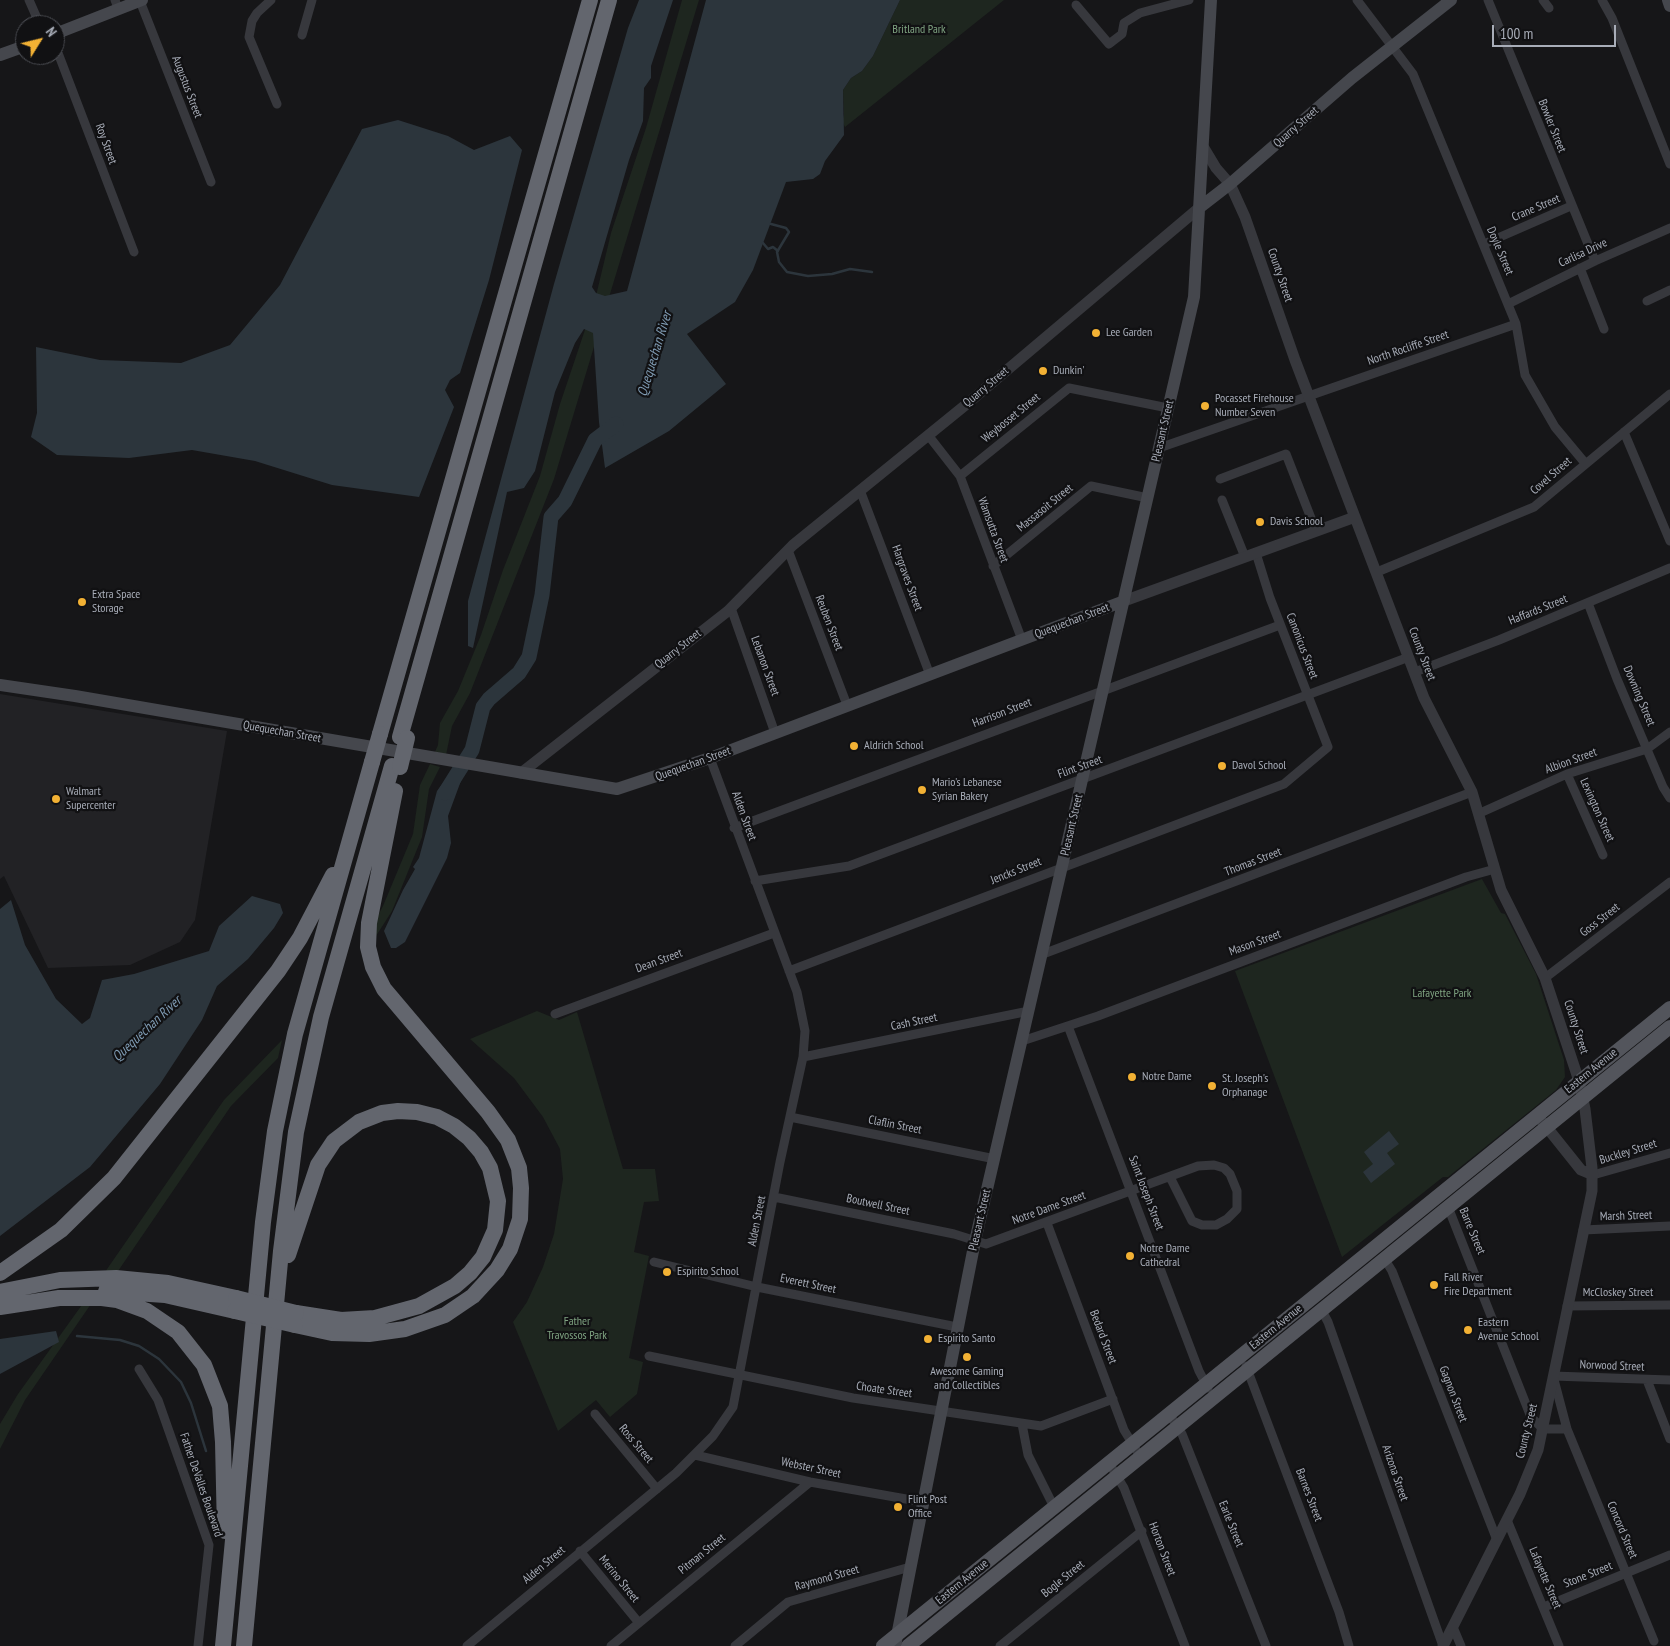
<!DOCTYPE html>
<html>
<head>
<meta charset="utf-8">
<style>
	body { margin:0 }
	#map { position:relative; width:1670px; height:1646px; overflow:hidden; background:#161618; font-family:"PT Sans Narrow",sans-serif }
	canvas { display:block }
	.north { position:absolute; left:15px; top:15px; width:50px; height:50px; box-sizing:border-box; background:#111113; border:1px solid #4d4f55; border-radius:50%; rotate:54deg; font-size:14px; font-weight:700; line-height:20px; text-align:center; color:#a8adb8 }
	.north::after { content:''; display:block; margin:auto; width:18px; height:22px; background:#f2b134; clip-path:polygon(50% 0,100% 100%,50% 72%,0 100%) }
	.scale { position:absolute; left:1492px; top:25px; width:124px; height:22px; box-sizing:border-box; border:2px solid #a8adb8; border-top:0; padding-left:6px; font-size:15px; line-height:18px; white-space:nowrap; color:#a8adb8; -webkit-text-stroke:4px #111113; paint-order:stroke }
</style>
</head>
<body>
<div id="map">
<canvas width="1670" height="1646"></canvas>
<div class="north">N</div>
<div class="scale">100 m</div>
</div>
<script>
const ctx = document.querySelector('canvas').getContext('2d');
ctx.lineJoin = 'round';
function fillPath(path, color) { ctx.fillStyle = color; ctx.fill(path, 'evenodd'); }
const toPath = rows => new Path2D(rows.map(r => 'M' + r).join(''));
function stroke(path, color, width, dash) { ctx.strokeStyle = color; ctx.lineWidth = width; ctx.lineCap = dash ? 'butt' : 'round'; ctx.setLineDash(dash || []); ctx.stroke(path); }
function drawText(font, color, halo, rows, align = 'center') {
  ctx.font = font + ' "PT Sans Narrow",sans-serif'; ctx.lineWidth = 4.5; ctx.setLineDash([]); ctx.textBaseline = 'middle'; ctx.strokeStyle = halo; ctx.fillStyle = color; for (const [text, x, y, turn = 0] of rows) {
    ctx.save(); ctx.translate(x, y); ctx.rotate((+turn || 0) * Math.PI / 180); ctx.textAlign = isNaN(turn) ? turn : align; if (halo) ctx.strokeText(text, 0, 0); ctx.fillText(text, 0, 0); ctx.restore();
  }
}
fillPath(toPath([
	[0,694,227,731,195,920,180,942,130,965,48,968,4,876,0,879]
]), '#222225');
fillPath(toPath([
	[682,0,699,0,554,479,470,693,452,726,446,755,435,752,438,745,440,723,458,691,481,635,503,570,540,476,560,404,595,300,611,233,646,128],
	[900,0,1004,0,845,127,842,121,844,115,843,90,851,78,862,71,873,56],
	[430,764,440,767,429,789,422,837,392,911,369,947,370,931,383,906,413,834,420,785],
	[1482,879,1501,913,1505,914,1536,974,1564,1060,1565,1077,1556,1090,1448,1177,1443,1177,1342,1257,1235,971],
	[537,1011,559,1020,577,1012,623,1169,655,1169,659,1201,644,1202,634,1252,649,1256,629,1358,643,1362,637,1394,610,1417,596,1400,558,1431,513,1322,527,1302,543,1267,554,1234,563,1179,560,1149,543,1117,514,1078,470,1039],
	[282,1040,278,1058,231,1106,116,1274,105,1272,224,1100],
	[93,1301,25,1400,0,1449,0,1424,18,1394,84,1302]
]), '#1e261f');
fillPath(toPath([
	[639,0,673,0,651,66,651,78,644,88,643,121,629,160,592,287,596,293,605,296,627,291,706,0,900,0,873,56,862,71,851,78,843,90,844,135,825,161,820,174,813,179,786,182,753,270,735,302,687,334,726,384,669,431,605,468,599,422,593,333,584,329,575,343,555,392,535,471,524,488,507,492,473,648,468,646,468,601,554,284,628,28],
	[398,120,448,136,474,150,510,136,522,150,489,280,460,373,450,380,445,390,454,407,419,497,332,485,255,461,192,450,129,458,57,455,31,437,37,413,36,347,100,360,181,363,230,345,280,285,362,129],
	[450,774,462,778,448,816,451,843,447,858,405,942,396,948,391,948,384,931,403,890,415,869,413,867,419,858,437,791],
	[252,896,280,904,283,913,274,928,248,959,217,986,202,1020,160,1084,90,1167,0,1236,0,909,11,900,25,945,56,999,82,1024,90,1018,102,980,134,974,209,951,219,926],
	[1389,1131,1399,1144,1387,1153,1395,1164,1371,1183,1363,1172,1373,1164,1364,1152],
	[56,1331,59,1342,0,1374,0,1339]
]), '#2c353c');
stroke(toPath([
	[771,224,786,228,789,232,777,252,779,262,787,272,808,276,832,274,850,269,872,272],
	[763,243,768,249,773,247,778,251],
	[77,1336,120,1340,139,1346,159,1359,181,1382,191,1403,206,1451]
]), '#2c353c', 2.5);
stroke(toPath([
	[445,793,472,750,483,707,489,699,519,673,529,657,542,595,551,517,565,501,595,440,616,424]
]), '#2c353c', 15);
stroke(toPath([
	[29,0,40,25],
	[115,0,118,8],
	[271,0,257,13,252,21,249,37,277,104],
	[1357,0,1413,74,1516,324,1525,375,1555,427,1585,463],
	[1488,0,1595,261],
	[1543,0,1549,8],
	[1602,0,1612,18,1670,164],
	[140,1,211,182],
	[1076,5,1109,44,1122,34,1124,23,1140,13,1189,0],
	[302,35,312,0],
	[55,45,134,252],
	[1484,244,1571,206],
	[1580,268,1604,329],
	[1647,301,1670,290],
	[1508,304,1595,261,1670,228],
	[1624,432,1670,541],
	[928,435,960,476,1022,640],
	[1159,448,1516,324],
	[960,476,1069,388,1168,408],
	[1220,479,1286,454,1316,531],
	[860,490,930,675],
	[1222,500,1245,557],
	[788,550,847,705],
	[993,566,1091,486,1148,498],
	[1377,572,1534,507,1670,394],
	[1588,603,1617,679,1663,787,1670,798],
	[731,608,775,733],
	[1415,672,1499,640,1670,568],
	[1567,774,1603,855],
	[1480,813,1567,774,1647,749,1670,732],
	[734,828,1280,625],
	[755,881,849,866,1409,657],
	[1043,954,1472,792],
	[789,971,1284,784,1328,747,1270,598,1256,553],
	[1545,978,1670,882],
	[555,1014,774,933],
	[1068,1026,1199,1371,1208,1388],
	[1022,1041,1098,1016,1466,877,1495,869],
	[803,1057,1029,1011],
	[790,1117,995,1159],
	[1593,1175,1670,1153],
	[774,1197,954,1234,986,1244,1198,1166,1214,1165,1224,1168,1230,1174,1237,1191,1237,1209,1227,1219,1216,1225,1202,1225,1192,1221,1170,1177],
	[1448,1207,1531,1417,1543,1429,1567,1429],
	[1047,1223,1124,1430,1140,1456],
	[1583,1230,1670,1226],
	[1384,1258,1392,1271,1497,1540],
	[654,1262,757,1287,957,1327],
	[1567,1306,1670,1305],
	[1321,1309,1328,1322,1443,1646],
	[649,1356,853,1398,1041,1426,1113,1399],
	[1246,1366,1339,1612,1349,1646],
	[139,1369,158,1400,209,1545,198,1646],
	[1647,1380,1670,1439],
	[595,1414,657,1489],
	[1169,1414,1182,1434,1266,1646],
	[1022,1424,1028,1455,1054,1507],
	[695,1455,810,1482,923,1502],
	[1109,1463,1124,1488,1185,1646],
	[1507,1520,1559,1646],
	[580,1551,639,1623],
	[1544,1607,1670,1555],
	[1453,1627,1461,1646],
	[1654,1641,1567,1429,1553,1376,1670,1380],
	[467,1646,676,1473,713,1436,733,1407,780,1162,803,1057,805,1031,797,992,710,758],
	[611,1646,810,1482],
	[735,1646,788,1602,910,1567],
	[1000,1646,1142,1531]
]), '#37383d', 9);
stroke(toPath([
	[1204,148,1216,168,1230,184,1245,217,1295,360,1424,698,1472,792,1501,890,1545,978,1579,1081,1585,1109,1592,1168,1592,1191,1538,1450,1520,1494,1443,1646],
	[1124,601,1355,517],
	[521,773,728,611,793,545,968,403,1199,208],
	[1537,1115,1581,1170,1593,1175]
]), '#37383d', 11);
stroke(toPath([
	[1668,0,1670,6],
	[55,34,142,0],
	[0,55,25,46],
	[1199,208,1230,184,1352,78,1451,0],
	[0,685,75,696,617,789,710,758,1124,601],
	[895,1646,975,1241,1194,297,1211,0]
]), '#45474d', 12);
stroke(toPath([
	[883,1646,1670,1008],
	[908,1646,1670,1027]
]), '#53555c', 14);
stroke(toPath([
	[380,734,590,0],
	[400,737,609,0],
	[288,1255,318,1165,334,1141,359,1122,382,1113,398,1111,417,1112,437,1117,454,1126,469,1138,481,1152,490,1168,498,1201,495,1230,483,1257,470,1273,455,1286,419,1306,375,1318,341,1320,296,1313],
	[0,1273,61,1230,114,1178,278,971,300,938,333,875],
	[106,1291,165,1295,235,1311],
	[0,1292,60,1280,116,1278,168,1283,236,1298],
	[0,1307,59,1298,102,1298,117,1300,147,1311,178,1332,204,1365,220,1406,223,1442,225,1531],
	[295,1325,332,1333,369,1334,405,1329,445,1315,473,1296,497,1270,510,1249,520,1219,521,1188,519,1168,508,1140,488,1112,384,989,373,967,368,947,369,923,395,791],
	[223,1646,263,1222,275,1131,295,1034,372,762],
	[244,1646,281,1251,296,1132,321,1017,392,766]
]), '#63666e', 16);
stroke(toPath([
	[372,762,380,734],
	[400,767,407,738],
	[236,1298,296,1313],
	[235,1311,295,1325]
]), '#63666e', 16);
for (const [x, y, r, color] of [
	[1096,333,5,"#f2b134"],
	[1043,371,5,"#f2b134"],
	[1205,406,5,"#f2b134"],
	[1260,522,5,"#f2b134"],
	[82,602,5,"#f2b134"],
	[854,746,5,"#f2b134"],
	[1222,766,5,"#f2b134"],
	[922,790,5,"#f2b134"],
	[56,799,5,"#f2b134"],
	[1132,1077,5,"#f2b134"],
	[1212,1086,5,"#f2b134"],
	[1130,1256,5,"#f2b134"],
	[667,1272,5,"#f2b134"],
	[1434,1285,5,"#f2b134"],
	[1468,1330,5,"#f2b134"],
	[928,1339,5,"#f2b134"],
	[967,1357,5,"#f2b134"],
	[898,1507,5,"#f2b134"]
]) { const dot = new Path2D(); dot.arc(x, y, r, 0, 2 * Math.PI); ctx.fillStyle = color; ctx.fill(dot); stroke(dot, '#111113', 2); }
drawText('12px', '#7fa381', '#111113', [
	["Britland Park",919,30],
	["Lafayette Park",1442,994],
	["Father",577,1322],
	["Travossos Park",577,1336]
]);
drawText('12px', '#a8adb8', '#111113', [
	["Augustus Street",187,87,69],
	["Bowler Street",1552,126,68],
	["Quarry Street",1296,127,-41],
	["Roy Street",106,144,70],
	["Crane Street",1536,208,-23],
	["Doyle Street",1500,251,67],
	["Carlisa Drive",1583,253,-25],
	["County Street",1280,275,71],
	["North Rocliffe Street",1408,348,-19],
	["Quarry Street",986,387,-40],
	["Weybosset Street",1011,418,-39],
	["Pleasant Street",1163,431,-77],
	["Covel Street",1551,476,-41],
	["Massasoit Street",1045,508,-39],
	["Wamsutta Street",993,530,70],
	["Hargraves Street",907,578,70],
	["Haffards Street",1538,610,-22],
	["Quequechan Street",1072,621,-21],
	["Reuben Street",829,623,69],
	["Canonicus Street",1302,646,69],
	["Quarry Street",678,649,-38],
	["County Street",1422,654,69],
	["Lebanon Street",765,666,70],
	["Downing Street",1639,696,67],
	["Harrison Street",1002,713,-21],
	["Quequechan Street",282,732,10],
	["Albion Street",1571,761,-20],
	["Quequechan Street",693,764,-20],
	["Flint Street",1080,767,-20],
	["Lexington Street",1597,810,66],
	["Alden Street",744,816,70],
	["Pleasant Street",1072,825,-77],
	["Thomas Street",1253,862,-21],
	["Jencks Street",1016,871,-22],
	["Goss Street",1600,920,-38],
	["Mason Street",1255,943,-20],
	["Dean Street",659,961,-20],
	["Cash Street",914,1022,-12],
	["County Street",1576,1027,72],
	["Eastern Avenue",1591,1071,-39],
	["Claflin Street",895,1125,11],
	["Buckley Street",1628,1152,-17],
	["Saint Joseph Street",1146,1193,69],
	["Boutwell Street",878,1205,12],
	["Notre Dame Street",1049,1208,-20],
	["Marsh Street",1626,1216,-2],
	["Pleasant Street",980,1220,-77],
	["Alden Street",757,1221,-79],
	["Barre Street",1472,1231,67],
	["Everett Street",808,1284,12],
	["McCloskey Street",1618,1293],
	["Eastern Avenue",1276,1327,-39],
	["Bedard Street",1103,1337,69],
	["Norwood Street",1612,1366,2],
	["Choate Street",884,1390,8],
	["Gagnon Street",1453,1394,69],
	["County Street",1527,1431,-76],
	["Ross Street",636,1444,50],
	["Webster Street",811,1468,12],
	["Arizona Street",1395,1473,71],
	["Father DeValles Boulevard",201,1485,71],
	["Barnes Street",1309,1495,69],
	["Earle Street",1231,1524,68],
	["Concord Street",1622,1530,67],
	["Horton Street",1162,1549,69],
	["Pitman Street",702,1554,-39],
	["Alden Street",544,1565,-40],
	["Stone Street",1588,1575,-22],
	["Raymond Street",827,1578,-16],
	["Lafayette Street",1545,1578,67],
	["Merino Street",619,1579,51],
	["Bogle Street",1063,1579,-39],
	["Eastern Avenue",962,1582,-39]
]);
drawText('12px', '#a8adb8', '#111113', [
	["Lee Garden",1106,333],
	["Dunkin'",1053,371],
	["Pocasset Firehouse",1215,399],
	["Number Seven",1215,413],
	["Davis School",1270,522],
	["Extra Space",92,595],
	["Storage",92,609],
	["Aldrich School",864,746],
	["Davol School",1232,766],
	["Mario's Lebanese",932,783],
	["Syrian Bakery",932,797],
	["Walmart",66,792],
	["Supercenter",66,806],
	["Notre Dame",1142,1077],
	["St. Joseph's",1222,1079],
	["Orphanage",1222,1093],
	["Notre Dame",1140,1249],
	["Cathedral",1140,1263],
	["Espirito School",677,1272],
	["Fall River",1444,1278],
	["Fire Department",1444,1292],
	["Eastern",1478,1323],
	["Avenue School",1478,1337],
	["Espirito Santo",938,1339],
	["Awesome Gaming",967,1372,"center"],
	["and Collectibles",967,1386,"center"],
	["Flint Post",908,1500],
	["Office",908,1514]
], 'left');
drawText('italic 14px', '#7f9bb3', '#111113', [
	["Quequechan River",655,354,-73],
	["Quequechan River",147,1029,-43]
]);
</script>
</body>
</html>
